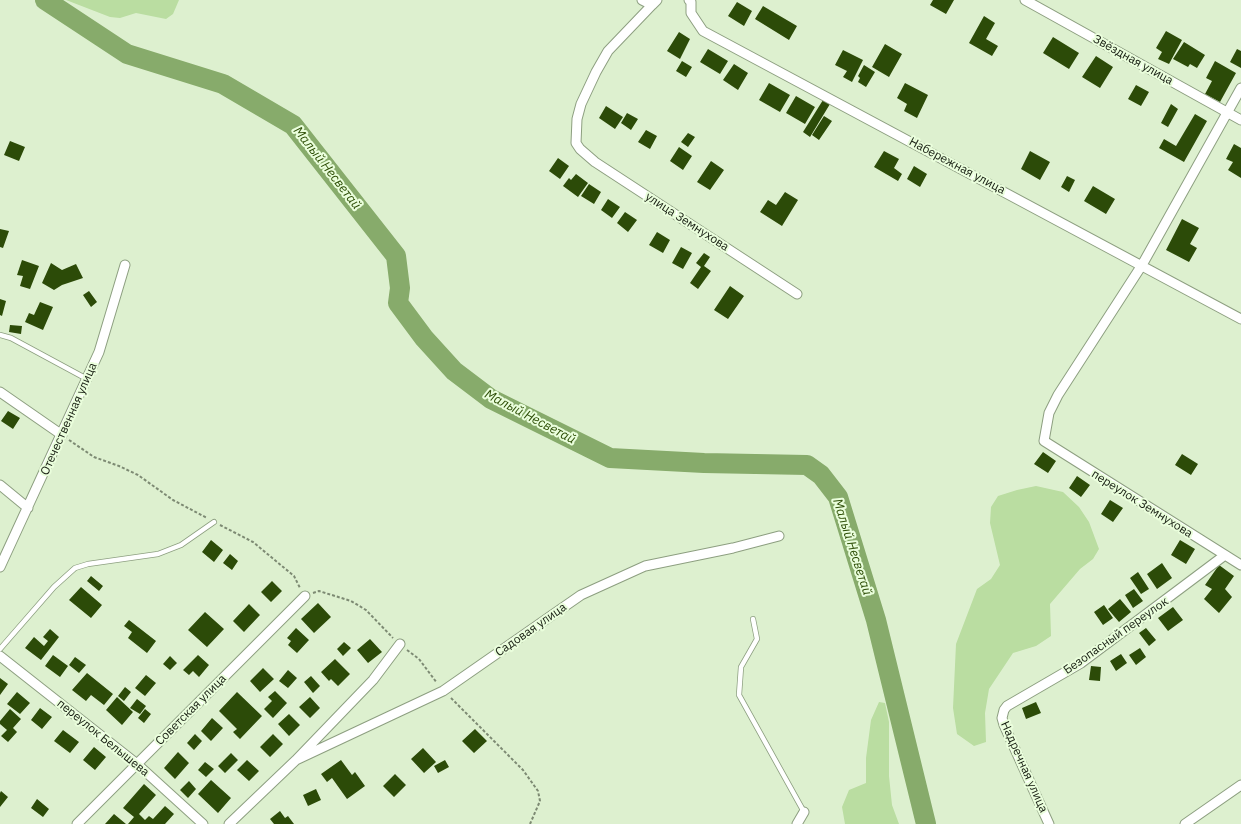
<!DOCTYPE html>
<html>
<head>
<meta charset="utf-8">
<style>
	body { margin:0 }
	canvas { display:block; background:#ddf0cf }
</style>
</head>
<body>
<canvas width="1241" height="824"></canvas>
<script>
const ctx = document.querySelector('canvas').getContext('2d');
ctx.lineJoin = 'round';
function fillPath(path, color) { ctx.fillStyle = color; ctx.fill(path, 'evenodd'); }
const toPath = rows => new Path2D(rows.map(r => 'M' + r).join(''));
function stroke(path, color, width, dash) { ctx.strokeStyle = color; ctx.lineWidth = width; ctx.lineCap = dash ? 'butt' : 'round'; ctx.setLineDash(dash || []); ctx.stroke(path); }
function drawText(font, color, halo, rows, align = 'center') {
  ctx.font = font + ' "IBM Plex Sans",sans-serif'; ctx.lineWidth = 4; ctx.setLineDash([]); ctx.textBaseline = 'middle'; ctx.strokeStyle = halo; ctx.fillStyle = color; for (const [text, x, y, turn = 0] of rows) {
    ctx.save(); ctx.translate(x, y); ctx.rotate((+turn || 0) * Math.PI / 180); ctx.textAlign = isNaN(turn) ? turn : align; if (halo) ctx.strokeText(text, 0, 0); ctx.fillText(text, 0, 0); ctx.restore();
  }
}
fillPath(toPath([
	[66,0,179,0,173,14,166,19,136,13,120,18,110,17],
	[1036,486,1063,492,1079,507,1089,522,1099,549,1093,559,1080,569,1050,604,1051,636,1036,646,1013,653,989,689,985,713,986,742,974,746,957,734,953,708,956,644,977,589,991,579,1000,565,990,523,991,507,998,496,1017,490],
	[879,702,885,703,889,722,889,776,892,805,899,824,845,824,842,807,849,790,866,783,866,758,871,720]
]), '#badda1');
stroke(toPath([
	[45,0,127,54,223,84,293,125,396,256,400,288,398,303,424,338,454,371,491,399,610,458,704,463,807,465,821,475,838,497,876,620,926,824]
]), '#87ab6b', 20);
fillPath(toPath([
	[933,0,954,0,946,14,930,5],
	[737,2,752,11,744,26,728,16],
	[763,6,797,26,789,40,755,19],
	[984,16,995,23,986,39,998,46,992,56,969,43],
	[1166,31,1182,40,1169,64,1158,59,1162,52,1156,48],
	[679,32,690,39,680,59,667,51],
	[1053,37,1079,53,1069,69,1043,53],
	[1184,42,1205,55,1197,68,1190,64,1188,67,1173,59],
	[885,44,902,54,889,77,872,67],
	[708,49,728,61,720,74,700,62],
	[1237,49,1241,51,1241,68,1230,62],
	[843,50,863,60,852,82,843,77,847,71,835,65],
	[1096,56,1113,67,1100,88,1082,77],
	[682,61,692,67,686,77,676,71],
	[1215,61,1236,73,1220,102,1205,94,1212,81,1206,78],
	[734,64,748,73,738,90,723,80],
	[864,65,875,72,866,87,858,82,860,78,858,76],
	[769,83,790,95,780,112,759,100],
	[905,83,928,95,917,118,904,111,907,104,897,98],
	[1136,85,1149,92,1141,106,1128,99],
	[796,96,815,107,805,124,786,113],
	[823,100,830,104,810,137,803,132],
	[1171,104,1178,109,1168,127,1161,123],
	[606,106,623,117,615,129,599,118],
	[627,113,638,119,631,130,621,123],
	[1195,114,1207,121,1184,162,1159,148,1164,139,1176,146],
	[824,116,832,121,819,140,812,135],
	[646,130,657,136,650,149,638,142],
	[688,133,695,137,688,147,681,142],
	[10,141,25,147,19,161,4,155],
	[1234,144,1241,148,1241,178,1228,170,1233,162,1226,159],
	[679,147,692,156,683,170,670,161],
	[884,151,899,159,894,168,902,174,898,181,874,167],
	[1030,151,1050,162,1040,180,1021,169],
	[558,158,569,166,560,179,549,171],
	[711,161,724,170,710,190,697,182],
	[914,166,927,174,920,187,907,179],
	[576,174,588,183,578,197,563,186,569,178,571,180],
	[1067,176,1075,180,1069,192,1061,187],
	[589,184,601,192,594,204,581,196],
	[1093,186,1115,199,1106,214,1084,201],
	[785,192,798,200,782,226,760,212,768,200,776,205],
	[608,199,620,207,612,218,601,210],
	[625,212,637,220,628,232,617,223],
	[1182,219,1199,228,1190,244,1197,248,1189,262,1166,250],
	[0,229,9,231,3,248,0,247],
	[657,232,670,240,663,253,649,245],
	[681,247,692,253,683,269,672,263],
	[704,253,710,257,704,266,711,271,698,289,690,283,701,267,696,263],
	[22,260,39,266,30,289,20,286,23,276,17,275],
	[51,263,62,270,76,264,83,278,62,285,54,290,42,283],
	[730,286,744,296,728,319,714,310],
	[89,291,97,302,91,307,83,295],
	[0,299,6,301,2,316,0,315],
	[40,302,53,307,43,330,25,322,29,313,34,315],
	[10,325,22,326,21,334,9,332],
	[8,411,20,418,13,429,1,421],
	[1043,452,1056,461,1048,473,1034,464],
	[1182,454,1198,464,1191,475,1175,465],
	[1077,476,1090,485,1081,497,1069,488],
	[1110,500,1123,508,1113,522,1101,514],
	[211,540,223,550,214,562,202,552],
	[1180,540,1195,549,1186,564,1171,555],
	[230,554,238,561,232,570,223,563],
	[1162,563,1172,578,1157,589,1147,574],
	[1219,565,1234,576,1225,589,1232,597,1219,613,1204,599,1212,589,1205,585],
	[1138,572,1149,589,1141,594,1130,578],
	[91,576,103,586,99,591,87,581],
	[272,581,282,591,271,602,261,592],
	[81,587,102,605,91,618,69,600],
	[1134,589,1143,601,1133,608,1125,595],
	[1120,599,1131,612,1119,622,1108,609],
	[318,603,331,617,314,633,301,619],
	[249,604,260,615,244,632,233,621],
	[1104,605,1113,618,1103,625,1094,612],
	[1173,607,1183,620,1168,631,1158,618],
	[205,612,224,629,207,647,188,630],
	[129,620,156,641,147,653,128,638,132,632,124,626],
	[296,628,309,640,297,653,288,645,291,641,287,638],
	[1146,628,1156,640,1149,646,1139,633],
	[50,629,59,637,41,660,25,648,34,637,44,646,48,641,43,637],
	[370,639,382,652,368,663,357,650],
	[344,642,351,648,343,656,337,649],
	[1140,648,1146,657,1136,665,1129,655],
	[1121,654,1127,663,1116,671,1110,661],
	[53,655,68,666,60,677,45,666],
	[198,655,209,665,199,677,193,671,189,675,183,670],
	[170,656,177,663,170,670,163,664],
	[75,657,86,665,79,673,69,665],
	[335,659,350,674,338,686,331,679,329,681,321,672],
	[1091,666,1101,667,1100,681,1089,680],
	[263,668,274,679,260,692,250,681],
	[288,670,297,678,288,688,279,681],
	[87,673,113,694,104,705,91,695,86,701,72,690],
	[146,675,156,683,145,696,135,688],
	[311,676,320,686,313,693,304,682],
	[0,678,8,684,0,695],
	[125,687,131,692,124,701,118,696],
	[275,691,287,703,273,718,264,709,272,701,268,697],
	[17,692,30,703,20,714,7,704],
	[237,692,262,716,240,739,233,732,237,729,219,711],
	[117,697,133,712,122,725,106,710],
	[310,697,320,708,310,718,299,707],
	[137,699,146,706,140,714,130,708],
	[1036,702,1041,713,1026,719,1022,708],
	[40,708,52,717,42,729,31,720],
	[10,709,21,719,13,728,17,732,8,742,1,736,7,730,0,724,0,721],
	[145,709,151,714,144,723,138,718],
	[289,714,300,725,289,736,278,724],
	[212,718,223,728,211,741,201,731],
	[475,729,487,741,474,753,462,741],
	[63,730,79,742,70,753,54,741],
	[195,734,202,741,194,750,187,743],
	[273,734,283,744,270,757,260,747],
	[94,747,106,757,95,770,83,760],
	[423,748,436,762,424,773,411,759],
	[178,752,189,763,175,779,164,768],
	[231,753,238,760,225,773,218,766],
	[247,760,259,771,249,781,237,770],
	[341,760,352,775,355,772,365,786,347,799,332,778,327,782,321,774],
	[445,760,449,767,438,773,434,766],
	[205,762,214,769,206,777,198,770],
	[395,774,406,785,394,797,383,786],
	[211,780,231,798,218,813,198,794],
	[189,781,196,789,188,798,180,790],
	[144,784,156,795,139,814,145,820,149,816,153,819,165,806,174,814,165,824,128,824,134,817,123,808],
	[316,789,321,800,308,806,303,795],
	[1,791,8,797,0,807,0,793],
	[37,799,49,809,43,817,31,808],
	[280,811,285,818,288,816,294,824,274,824,270,819],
	[114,814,126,824,105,824]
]), '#2c4b08');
const lane = toPath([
	[0,335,11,338,87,379],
	[753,619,757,639,741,667,739,695,804,812],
	[0,649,54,587,75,568,88,564,158,554,181,545,214,522]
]);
const street = toPath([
	[642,0,652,5,657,0],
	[689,0,691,2,691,13,703,31,1241,319],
	[1025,0,1241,120],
	[652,5,608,51,596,72,581,104,577,119,576,143,580,149,595,162,797,294],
	[1241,88,1142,265,1058,395,1049,413,1044,441,1241,565],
	[0,392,62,435],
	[0,485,28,508],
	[0,567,99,352,125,265],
	[0,656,137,764,203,824],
	[296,760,443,691,581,595,645,566,733,548,779,536],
	[77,824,305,596],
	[229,824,296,760,373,680,400,644],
	[797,824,804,812],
	[1049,824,1004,725,1002,718,1004,710,1007,706,1081,663,1225,555],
	[1185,824,1241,785]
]);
stroke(lane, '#8d9f80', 6);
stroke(street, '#8d9f80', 11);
stroke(toPath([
	[69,440,94,457,119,466,138,475,173,500,207,518],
	[220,525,253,542,294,576,300,588],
	[313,593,319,591,351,601,366,610,393,638],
	[407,650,419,659,437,683],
	[451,698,523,770,538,791,540,801,530,824]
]), '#7d8a73', 2, [3, 2]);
stroke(lane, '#fff', 4.5);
stroke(street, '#fff', 9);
drawText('12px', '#151c10', '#eafedc', [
	["Звёздная улица",1133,60,29],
	["Набережная улица",957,166,28],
	["улица Земнухова",687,222,33],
	["Отечественная улица",69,419,-66],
	["переулок Земнухова",1142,504,32],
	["Садовая улица",531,630,-35],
	["Безопасный переулок",1116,636,-35],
	["Советская улица",191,710,-45],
	["переулок Белышева",103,738,39],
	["Надречная улица",1024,767,66]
]);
drawText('italic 13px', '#2c4d05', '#eafedc', [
	["Малый Несветай",327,168,52],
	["Малый Несветай",530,417,28],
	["Малый Несветай",852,547,72]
]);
</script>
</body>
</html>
